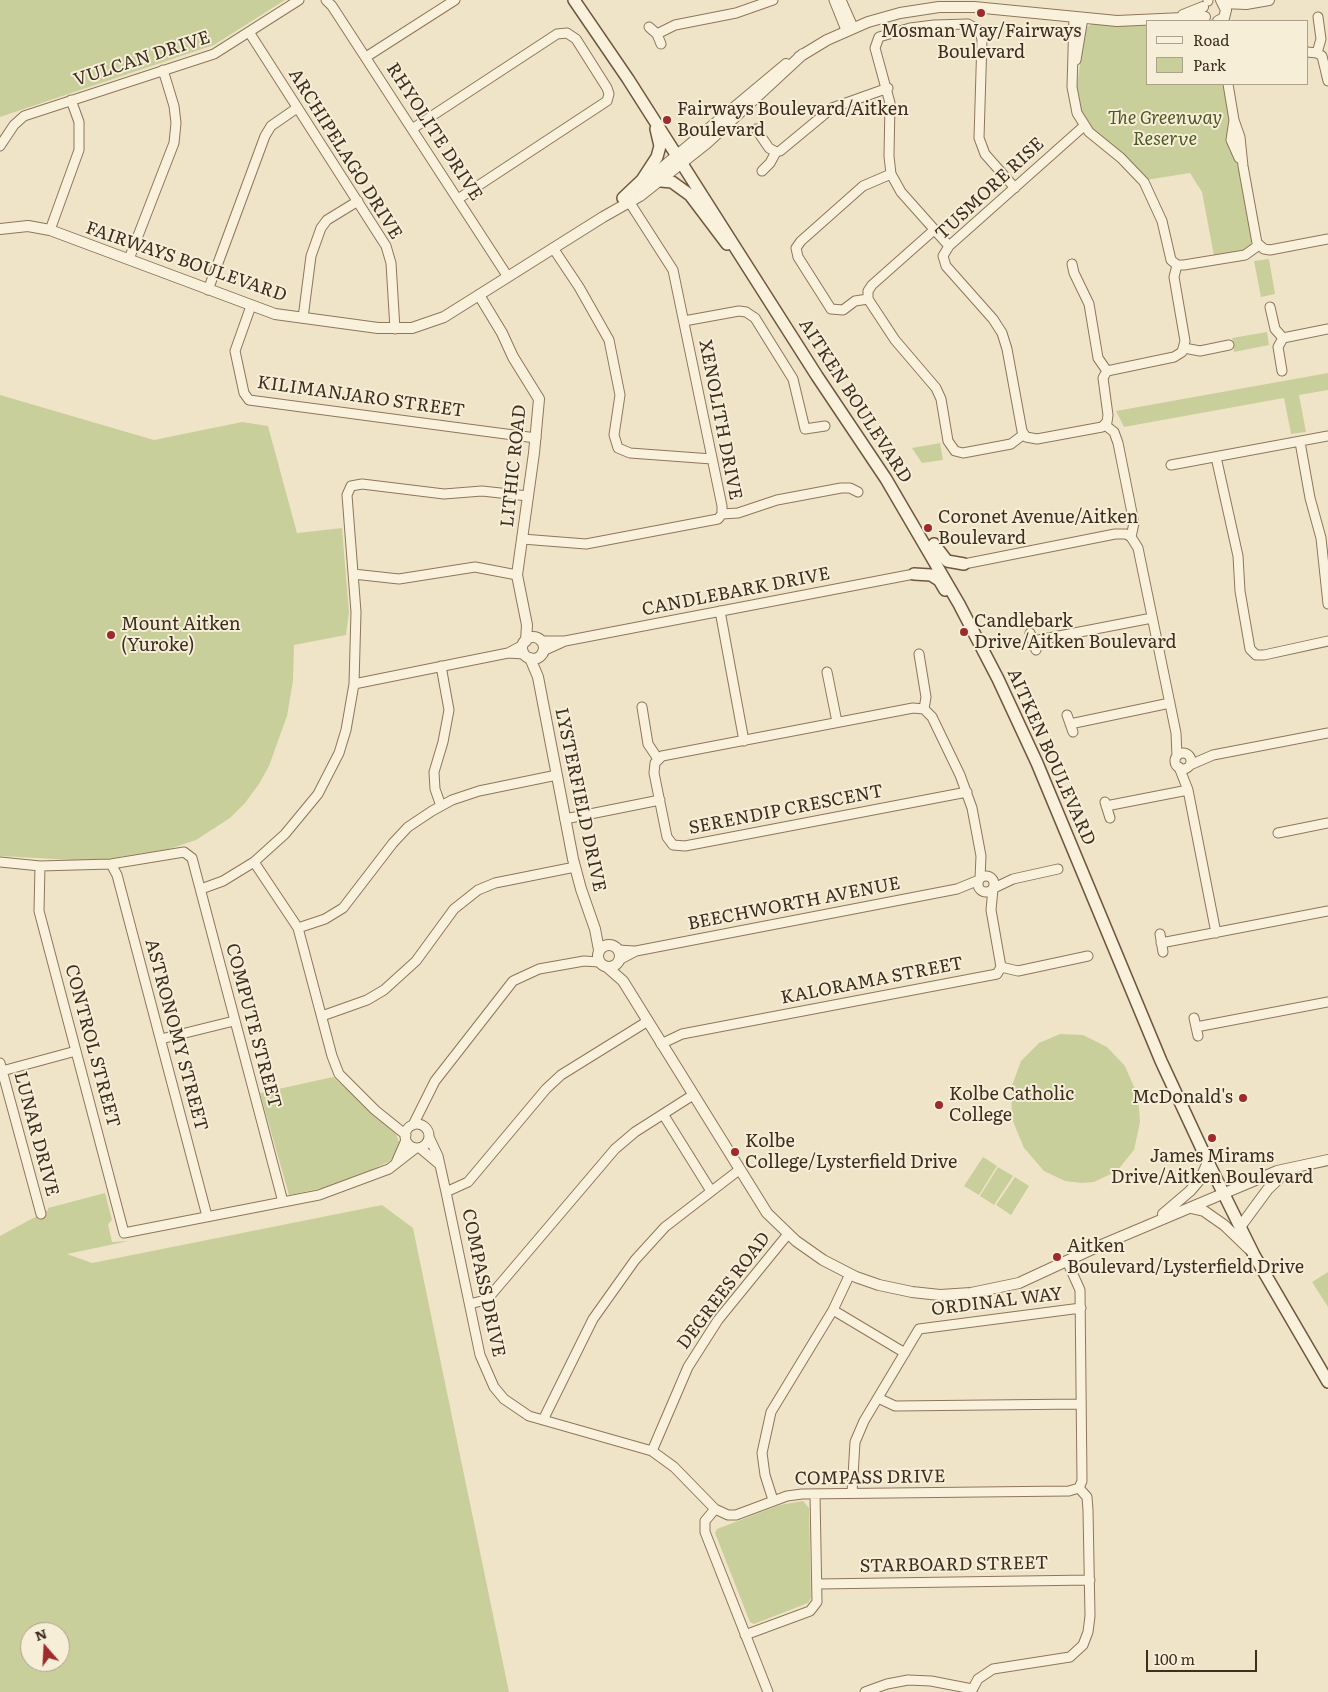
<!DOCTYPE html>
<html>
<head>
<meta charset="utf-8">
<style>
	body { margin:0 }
	#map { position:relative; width:1328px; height:1692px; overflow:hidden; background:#f0e4c8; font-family:Literata,serif }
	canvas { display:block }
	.legend { position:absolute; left:1146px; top:20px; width:162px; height:65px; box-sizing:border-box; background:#f7eed8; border:1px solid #ada18e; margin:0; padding:6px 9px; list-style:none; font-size:15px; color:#3d2e20 }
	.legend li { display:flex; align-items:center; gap:10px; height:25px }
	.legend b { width:25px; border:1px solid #ada18e }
	.north { position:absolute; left:20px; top:1622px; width:50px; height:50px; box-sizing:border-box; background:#f7eed8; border:1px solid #ada18e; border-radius:50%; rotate:341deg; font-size:14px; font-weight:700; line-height:20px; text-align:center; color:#3d2e20 }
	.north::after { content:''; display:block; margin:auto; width:18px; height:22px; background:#9e2a2b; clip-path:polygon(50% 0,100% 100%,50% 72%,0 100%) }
	.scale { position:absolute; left:1146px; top:1650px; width:111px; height:22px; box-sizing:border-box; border:2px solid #3d2e20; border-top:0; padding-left:6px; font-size:15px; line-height:18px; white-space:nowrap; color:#3d2e20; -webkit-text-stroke:4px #f7eed8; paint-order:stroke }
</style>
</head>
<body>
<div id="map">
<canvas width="1328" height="1692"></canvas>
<ul class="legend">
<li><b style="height:6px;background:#faf1dc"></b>Road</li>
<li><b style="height:14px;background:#c9cf9b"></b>Park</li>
</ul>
<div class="north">N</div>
<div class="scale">100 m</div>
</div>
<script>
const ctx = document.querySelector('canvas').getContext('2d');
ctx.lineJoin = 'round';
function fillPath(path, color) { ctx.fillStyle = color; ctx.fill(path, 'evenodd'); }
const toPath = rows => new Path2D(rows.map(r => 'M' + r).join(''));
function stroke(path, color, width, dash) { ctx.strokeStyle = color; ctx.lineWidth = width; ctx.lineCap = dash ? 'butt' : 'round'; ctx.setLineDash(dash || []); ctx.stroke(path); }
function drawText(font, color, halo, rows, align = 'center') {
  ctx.font = font + ' Literata,serif'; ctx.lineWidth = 4; ctx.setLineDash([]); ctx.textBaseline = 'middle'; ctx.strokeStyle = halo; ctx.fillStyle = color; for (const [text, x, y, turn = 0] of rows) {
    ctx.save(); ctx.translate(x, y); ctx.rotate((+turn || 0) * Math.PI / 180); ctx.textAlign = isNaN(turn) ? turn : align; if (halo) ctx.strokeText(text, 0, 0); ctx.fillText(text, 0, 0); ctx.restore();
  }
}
fillPath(toPath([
	[0,0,285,0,214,45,0,117],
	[1092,24,1147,26,1147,84,1224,84,1251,235,1251,246,1247,249,1214,256,1202,192,1190,173,1146,180,1122,153,1094,133,1081,112,1076,93,1085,28],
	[1269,259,1275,294,1261,297,1254,261],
	[1267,332,1269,345,1234,352,1232,338],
	[1328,373,1328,390,1299,395,1306,432,1291,434,1284,398,1124,427,1116,411],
	[0,395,154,440,242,422,268,426,297,533,342,528,349,612,346,635,294,645,293,681,287,716,269,766,259,784,245,803,230,818,196,840,169,849,107,859,73,860,0,856],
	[940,443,943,460,922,463,912,448],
	[1060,1034,1083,1035,1107,1047,1125,1066,1138,1096,1140,1122,1134,1150,1117,1171,1094,1182,1082,1183,1065,1181,1044,1171,1024,1148,1012,1119,1011,1088,1021,1061,1039,1043],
	[333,1077,396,1134,401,1148,390,1161,342,1184,289,1195,260,1093],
	[983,1157,997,1166,979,1195,964,1186],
	[998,1167,1013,1176,994,1205,980,1196],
	[1015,1177,1029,1186,1011,1215,996,1205],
	[105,1193,112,1220,108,1224,112,1242,129,1241,67,1254,92,1263,382,1205,413,1228,509,1692,0,1692,0,1236,48,1210,48,1208],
	[30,1632,60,1632,60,1662,30,1662],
	[1328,1272,1328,1307,1312,1282],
	[803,1501,809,1508,811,1598,808,1603,754,1624,750,1622,715,1533,717,1529,780,1505]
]), '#c9cf9b');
const minor = toPath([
	[326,0,332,6,508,277],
	[834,0,846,30],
	[841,0,853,27],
	[1208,1,1208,0],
	[1074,17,1072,87,1077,113,1089,132,1121,158,1144,182,1162,221,1171,260,1177,265,1184,265,1245,255,1259,245],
	[649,27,657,34,661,44],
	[249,32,386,246,391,263,395,329],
	[657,34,675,25,736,13,773,0],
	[1307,52,1317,53,1322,56,1328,81],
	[1317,53,1321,39,1318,17],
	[366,57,455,0],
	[1076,60,1083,18],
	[1228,84,1234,120,1240,137,1243,166,1257,243,1264,249,1270,250,1328,239],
	[1234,120,1231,140,1239,158],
	[1084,126,949,246,943,256,946,266,993,319,1002,333,1007,349,1022,431,1026,437,1037,439,1102,427,1107,422,1108,415,1103,378,1107,371,1174,357,1182,352,1185,341,1174,277,1177,265],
	[412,129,557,34,567,33,576,39,607,88,609,94,607,101,458,199],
	[756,129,769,148,776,152,780,151,832,108,888,88],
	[0,146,14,125,24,116,214,54,299,0],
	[762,171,770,163,776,152],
	[50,230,79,150,79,122,71,100],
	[934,230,872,285,868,291,868,299,895,340,936,388,941,399,948,441,955,451,963,453,1011,444,1024,434],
	[949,246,901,192,891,174,889,156,890,103,875,48,879,37,910,28,934,25,968,24,979,30,982,39,979,138,985,154,1015,188],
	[553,248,579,287,609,340,620,395,614,435,618,448,630,453,712,459],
	[129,259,174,143,176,123,174,106,163,70],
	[1072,264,1074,273,1089,304,1098,358,1107,371],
	[208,290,265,136,271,126,297,108],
	[868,299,855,301,843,310,831,309,798,257,796,248,801,241,863,186,891,174],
	[251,306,235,351,244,393,249,400,536,438],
	[1270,307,1275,329,1283,338],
	[303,318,311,256,321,228,327,220,358,201],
	[684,321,739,311,746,312,755,318,793,379,805,429,825,426],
	[1184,348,1200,351,1229,345],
	[1282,371,1278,347,1283,338,1328,329],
	[1105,425,1114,432,1118,443,1134,523,1131,537],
	[1300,442,1310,498,1321,538,1328,604],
	[1216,457,1238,556,1240,591,1250,649,1256,655,1264,655,1328,641],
	[1171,465,1328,436],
	[722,514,738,513,777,500,841,488,850,488,858,492],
	[522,539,586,544,718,519,722,514,722,506,673,270,630,203],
	[964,564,1115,534,1126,534,1131,537,1138,548,1176,733,1177,756],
	[353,574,399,579,475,567,517,575],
	[720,611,744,741],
	[1030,633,1036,650],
	[541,641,565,641,914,574],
	[1033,641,1152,618],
	[543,651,563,642],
	[508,653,524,654],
	[919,654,926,697,924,709],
	[827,672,837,722],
	[354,684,508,653,523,645],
	[642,707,648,744,658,759],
	[924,709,913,708,662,756,655,763,654,773,667,837,673,845,685,846,967,792],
	[924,709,932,717,960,775,972,808,981,856,980,878],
	[1067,715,1073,732],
	[1070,724,1170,703],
	'1175 761a8 8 0 1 1 16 0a8 8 0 1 1-16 0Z',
	[1190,765,1213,755,1328,733],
	[1179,767,1188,790,1216,933],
	[1105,802,1110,818],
	[441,806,435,789,434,772,443,742,449,710,441,666],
	[1106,806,1188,790],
	[565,819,660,800],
	[1278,833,1328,823],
	[0,862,40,866,111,864,184,852,192,858,283,1202],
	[254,862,298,928,332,1056,339,1074,375,1110,406,1135],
	[111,864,117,875,207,1216],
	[40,866,39,911,124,1233,319,1195,389,1169,416,1148],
	'978 884a8 8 0 1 1 16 0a8 8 0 1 1-16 0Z',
	[994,888,1013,879,1058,869],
	[201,889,223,881,254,862,285,834,318,794,339,753,346,730,354,684,356,612,347,495,351,486,362,484,444,494,482,491,528,496],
	[298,928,325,919,343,908,393,843,408,827,432,811,452,800,479,791,557,775],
	[1160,934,1163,952],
	[1161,943,1328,911],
	[619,950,634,951],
	[619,960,636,951,957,889,979,880],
	[1001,967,1018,971,1088,956],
	[322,1016,367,1000,384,990,416,961,454,909,478,890,495,883,575,867],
	[1194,1018,1198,1036],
	[1196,1027,1328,1002],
	[161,1039,234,1021],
	[661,1044,682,1034,997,974,1001,967,991,910,993,889],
	[0,1063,41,1214],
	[2,1071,76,1051],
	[663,1114,711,1191],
	'405 1136a12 12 0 1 1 24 0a12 12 0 1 1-24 0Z',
	[413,1125,435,1081,513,981,539,969,584,961,599,962],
	[429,1137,438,1156,446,1192,480,1355,494,1387,504,1399,529,1416,652,1451,674,1467,715,1509,728,1515,736,1515,787,1496,802,1494,1069,1491,1079,1488,1082,1481,1080,1290,1067,1261],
	[420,1148,439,1164],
	[396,1163,406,1140],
	[446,1192,468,1182,546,1089,561,1075,648,1021],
	[470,1304,485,1300,490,1296,615,1149,635,1132,693,1095],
	[833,1310,905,1353],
	[878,1398,895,1406,1081,1404],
	[543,1420,593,1319,635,1260,665,1227,739,1170],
	[652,1451,688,1367,718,1320,788,1234],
	[852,1493,855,1442,864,1421,919,1329,1081,1308],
	[773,1500,765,1475,762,1453,771,1412,833,1310,850,1274],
	[715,1509,705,1521,705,1532,768,1692],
	[818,1584,1090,1580],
	[745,1635,810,1611,817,1602,815,1494],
	[865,1692,887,1684,908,1680,931,1681,972,1689],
	[971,1692,978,1679,993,1669,1070,1657,1083,1645,1088,1632,1090,1616,1088,1510,1087,1497,1079,1488]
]);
const tertiary = toPath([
	[1224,3,1246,4,1269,0],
	[1183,15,1203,7],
	[1218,21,1224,18,1226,10,1221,0],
	[799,57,827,40,868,22,900,13,939,7,974,7,1117,21,1205,17],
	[640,186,786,64],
	[0,229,28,226,50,230,275,314,378,328,412,328,444,317,603,217,640,196,707,143,803,54],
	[479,295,502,333,513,357,539,399,534,453,517,575,527,625,526,641],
	'522 648a11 11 0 1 1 22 0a11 11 0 1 1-22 0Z',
	[530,658,538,677,573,859,581,889,595,929,599,950],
	'598 956a11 11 0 1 1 22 0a11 11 0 1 1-22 0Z',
	[607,967,623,981,767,1213,796,1241,823,1260,856,1277,879,1285,912,1292,940,1295,971,1293,1019,1283,1099,1246,1277,1171,1328,1160],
	[1191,1208,1204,1211,1224,1225,1249,1249],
	[1163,1214,1190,1191,1201,1178,1208,1162],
	[1240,1227,1268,1189,1288,1170]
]);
const secondary = toPath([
	[574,0,628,79,817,376,886,479,959,604,998,679,1037,763,1161,1061,1208,1162,1254,1255,1328,1382],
	[661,181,672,182,690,195,727,244],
	[623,198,642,180,657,157,660,146,656,129],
	[934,544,947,561,964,564],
	[914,574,931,575,939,580,945,590]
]);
stroke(minor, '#8d765c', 11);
stroke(tertiary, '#8d765c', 12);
stroke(secondary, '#6f573f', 14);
stroke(minor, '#faf1dc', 9);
stroke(tertiary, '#faf1dc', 10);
stroke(secondary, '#faf1dc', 11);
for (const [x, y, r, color] of [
	[981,13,5,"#9e2a2b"],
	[667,120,5,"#9e2a2b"],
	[928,528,5,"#9e2a2b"],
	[964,632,5,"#9e2a2b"],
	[111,635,5,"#9e2a2b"],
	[1243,1098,5,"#9e2a2b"],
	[939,1105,5,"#9e2a2b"],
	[1212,1138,5,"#9e2a2b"],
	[735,1152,5,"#9e2a2b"],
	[1057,1257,5,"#9e2a2b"]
]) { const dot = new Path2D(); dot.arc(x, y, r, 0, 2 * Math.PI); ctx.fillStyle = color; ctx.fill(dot); stroke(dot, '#f7eed8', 2); }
drawText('18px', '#3d2e20', '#f7eed8', [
	["Mosman Way/Fairways",981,32,"center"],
	["Boulevard",981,53,"center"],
	["Fairways Boulevard/Aitken",677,110],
	["Boulevard",677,131],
	["Coronet Avenue/Aitken",938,518],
	["Boulevard",938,539],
	["Candlebark",974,622],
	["Drive/Aitken Boulevard",974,643],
	["Mount Aitken",121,625],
	["(Yuroke)",121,646],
	["Kolbe Catholic",949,1095],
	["College",949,1116],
	["McDonald's",1233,1098,"right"],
	["Kolbe",745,1142],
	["College/Lysterfield Drive",745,1163],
	["James Mirams",1212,1157,"center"],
	["Drive/Aitken Boulevard",1212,1178,"center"],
	["Aitken",1067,1247],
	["Boulevard/Lysterfield Drive",1067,1268]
], 'left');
drawText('18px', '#3d2e20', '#f7eed8', [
	["VULCAN DRIVE",142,59,-18],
	["RHYOLITE DRIVE",434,132,57],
	["ARCHIPELAGO DRIVE",345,154,58],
	["TUSMORE RISE",990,189,-43],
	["FAIRWAYS BOULEVARD",186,262,19],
	["KILIMANJARO STREET",361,397,8],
	["AITKEN BOULEVARD",855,401,57],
	["XENOLITH DRIVE",720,420,79],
	["LITHIC ROAD",514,466,-84],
	["CANDLEBARK DRIVE",736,592,-11],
	["AITKEN BOULEVARD",1051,757,66],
	["LYSTERFIELD DRIVE",580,800,78],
	["SERENDIP CRESCENT",786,810,-11],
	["BEECHWORTH AVENUE",794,904,-11],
	["KALORAMA STREET",872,981,-11],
	["COMPUTE STREET",253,1026,75],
	["ASTRONOMY STREET",176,1035,75],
	["CONTROL STREET",92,1046,75],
	["LUNAR DRIVE",36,1134,75],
	["COMPASS DRIVE",483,1283,78],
	["DEGREES ROAD",724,1291,-53],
	["ORDINAL WAY",997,1302,-7],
	["COMPASS DRIVE",870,1478,-1],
	["STARBOARD STREET",954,1565,-1]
]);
drawText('italic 18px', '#4d5a26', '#f7eed8', [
	["The Greenway",1165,119],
	["Reserve",1165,140]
]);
</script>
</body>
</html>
